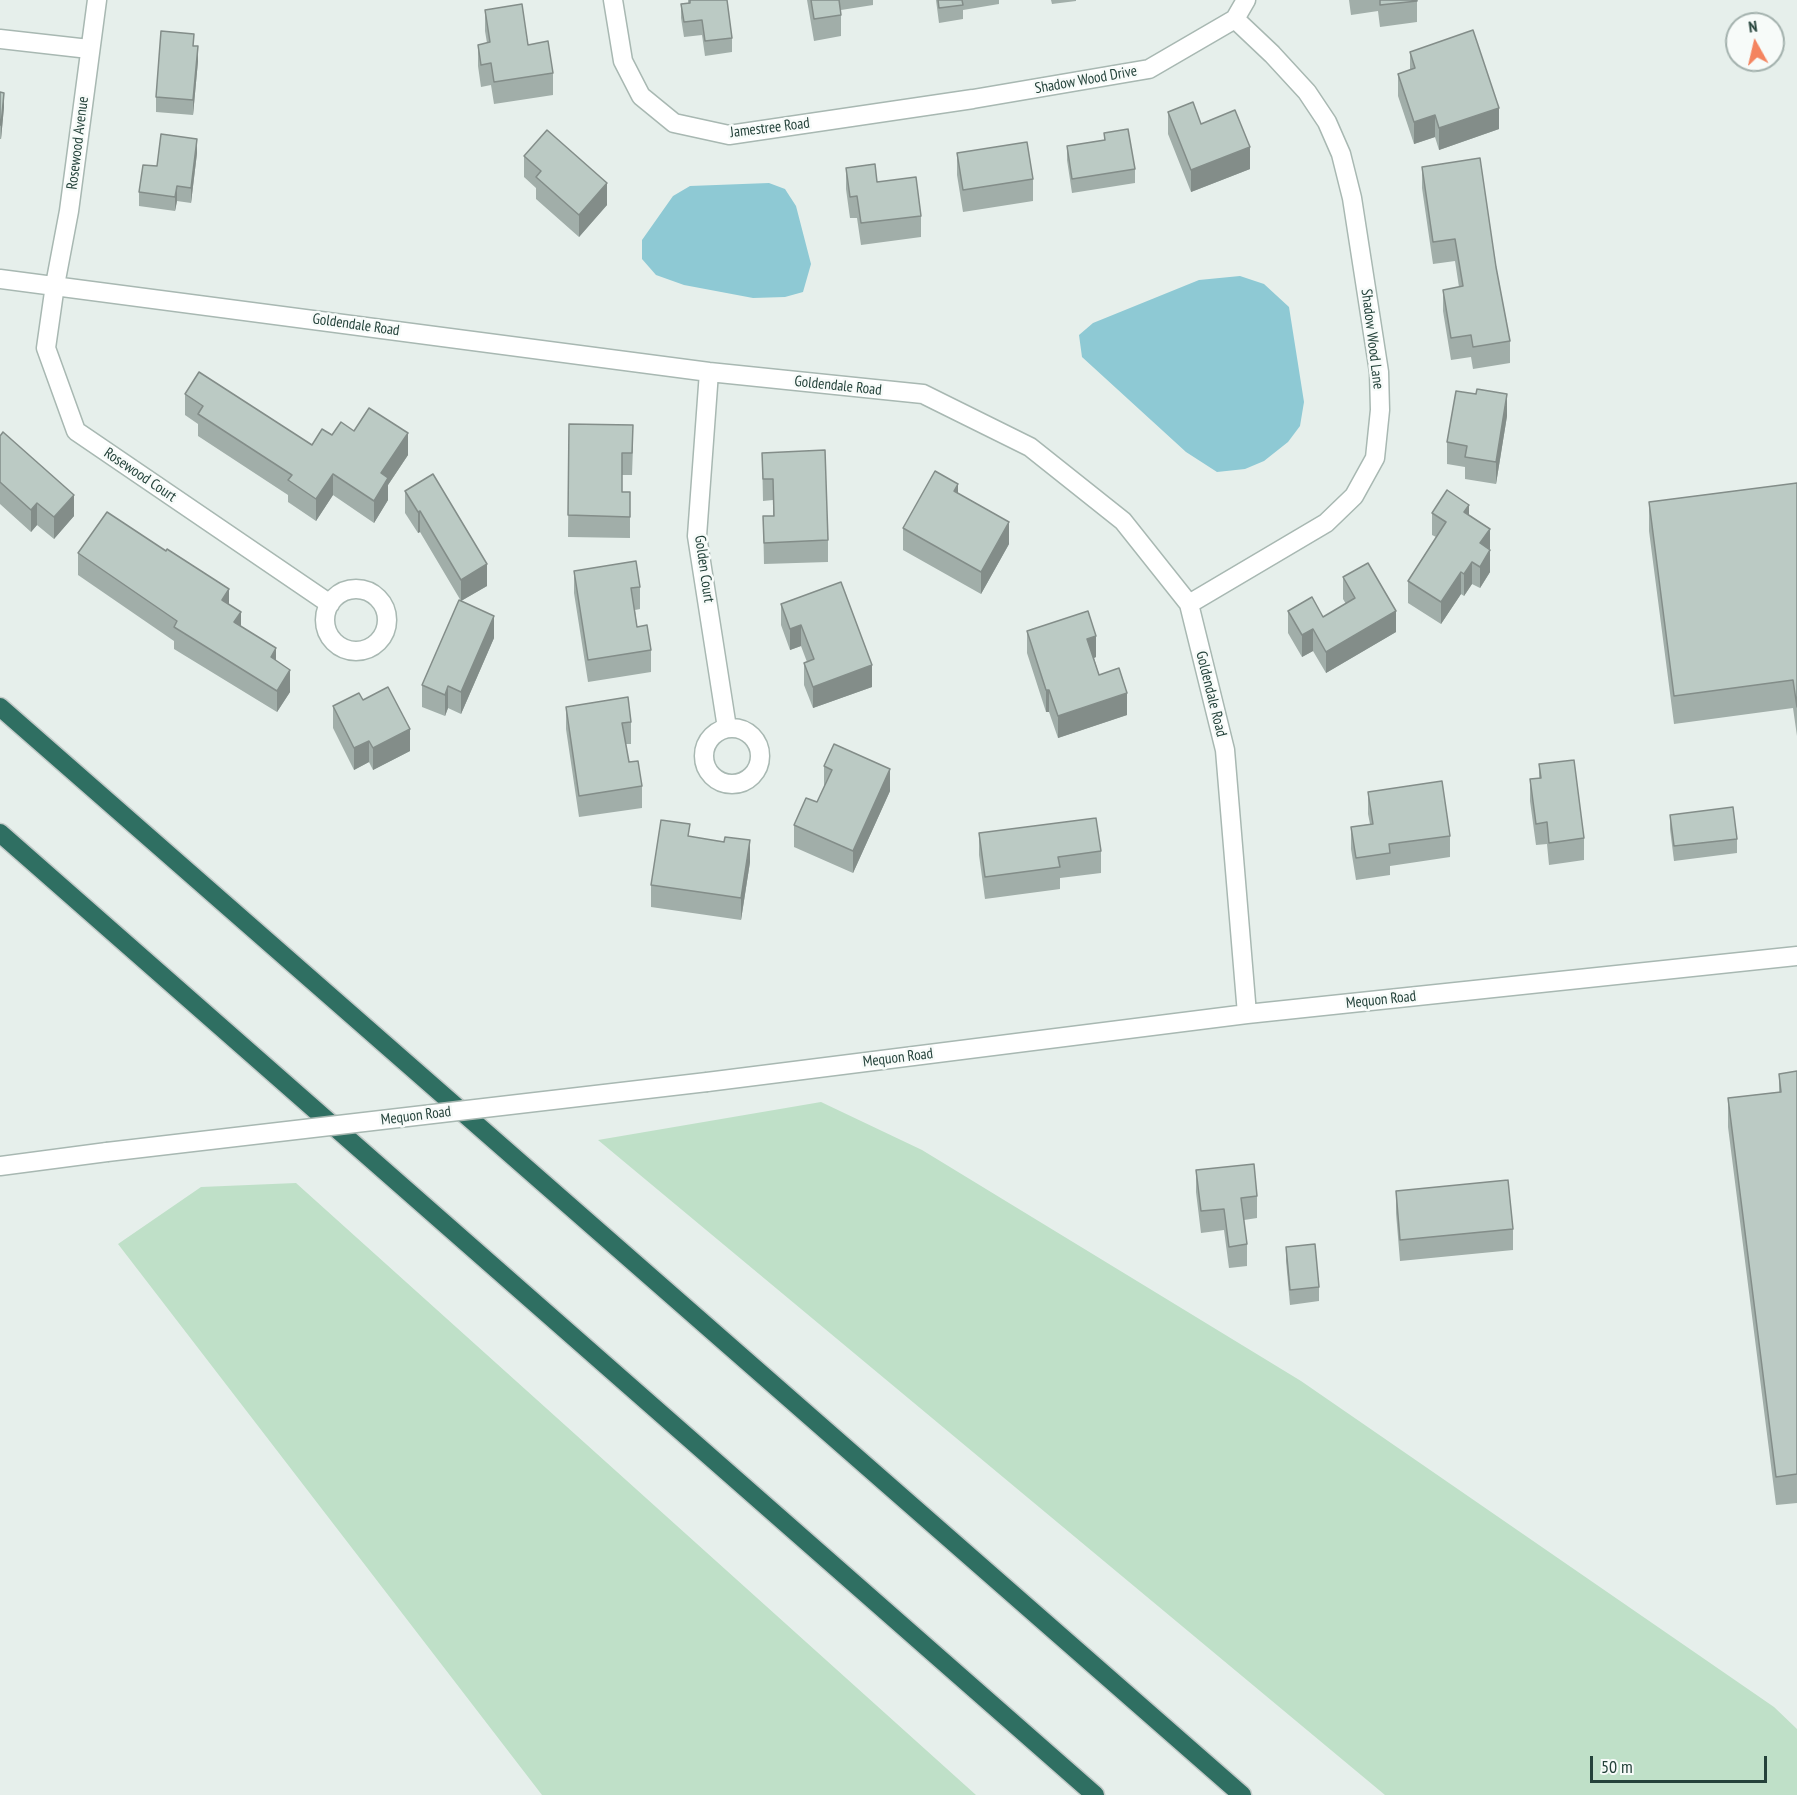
<!DOCTYPE html>
<html>
<head>
<meta charset="utf-8">
<style>
	body { margin:0 }
	#map { position:relative; width:1797px; height:1795px; overflow:hidden; background:#e6efeb; font-family:"PT Sans Narrow",sans-serif }
	canvas { display:block }
	.north { position:absolute; left:1725px; top:12px; width:60px; height:60px; box-sizing:border-box; background:#f7fbf9; border:2px solid #a3b1ad; border-radius:50%; rotate:352deg; font-size:16px; font-weight:700; line-height:24px; text-align:center; color:#24423a }
	.north::after { content:''; display:block; margin:auto; width:21px; height:27px; background:#f4845f; clip-path:polygon(50% 0,100% 100%,50% 72%,0 100%) }
	.scale { position:absolute; left:1590px; top:1756px; width:177px; height:27px; box-sizing:border-box; border:3px solid #24423a; border-top:0; padding-left:8px; font-size:18px; line-height:21px; white-space:nowrap; color:#24423a; -webkit-text-stroke:4px #f7fbf9; paint-order:stroke }
</style>
</head>
<body>
<div id="map">
<canvas width="1797" height="1795"></canvas>
<div class="north">N</div>
<div class="scale">50 m</div>
</div>
<script>
const ctx = document.querySelector('canvas').getContext('2d');
ctx.lineJoin = 'round';
function fillPath(path, color) { ctx.fillStyle = color; ctx.fill(path, 'evenodd'); }
const toPath = rows => new Path2D(rows.map(r => 'M' + r).join(''));
function stroke(path, color, width, dash) { ctx.strokeStyle = color; ctx.lineWidth = width; ctx.lineCap = dash ? 'butt' : 'round'; ctx.setLineDash(dash || []); ctx.stroke(path); }
function drawText(font, color, halo, rows, align = 'center') {
  ctx.font = font + ' "PT Sans Narrow",sans-serif'; ctx.lineWidth = 5; ctx.setLineDash([]); ctx.textBaseline = 'middle'; ctx.strokeStyle = halo; ctx.fillStyle = color; for (const [text, x, y, turn = 0] of rows) {
    ctx.save(); ctx.translate(x, y); ctx.rotate((+turn || 0) * Math.PI / 180); ctx.textAlign = isNaN(turn) ? turn : align; if (halo) ctx.strokeText(text, 0, 0); ctx.fillText(text, 0, 0); ctx.restore();
  }
}
fillPath(toPath([
	[821,1102,922,1150,1301,1381,1774,1707,1797,1729,1797,1795,1385,1795,598,1140],
	[296,1183,976,1795,542,1795,118,1244,201,1187]
]), '#bfe0c8');
fillPath(toPath([
	[769,183,785,189,796,206,811,264,803,292,785,297,753,298,684,285,656,275,642,259,642,240,673,196,690,186],
	[1240,276,1264,284,1289,307,1304,402,1300,426,1288,442,1264,461,1245,469,1217,472,1186,452,1082,357,1079,335,1093,323,1199,280]
]), '#8ec9d4');
const minor = toPath([
	[97,0,69,211,55,285,46,348,76,431,330,604],
	[613,0,623,61,641,96,674,123,729,135,973,99,1149,69,1235,19,1246,0],
	[0,39,89,49],
	[0,279,709,372,923,394,1030,447,1123,521,1189,604,1225,750,1247,1014],
	[709,372,697,536,727,728],
	'325 620a31 31 0 1 1 62 0a31 31 0 1 1-62 0Z',
	[1189,604,1326,523,1354,496,1375,458,1380,410,1379,372,1352,198,1341,154,1327,122,1307,92,1272,54,1235,19],
	'704 756a28 28 0 1 1 56 0a28 28 0 1 1-56 0Z',
	[707,1082,1247,1014,1797,956],
	[0,1166,107,1152]
]);
const highway = toPath([
	[0,707,1242,1795],
	[0,833,1095,1795]
]);
stroke(minor, '#a8b8b2', 21);
stroke(highway, '#c2cac8', 21);
stroke(minor, '#fff', 18);
stroke(highway, '#2f6f62', 18);
const minorBridge = toPath([
	[107,1152,707,1082]
]);
stroke(minorBridge, '#a8b8b2', 21, []);
stroke(minorBridge, '#fff', 18);
fillPath(toPath([
	[688,0,727,0,732,38,732,52,705,56,702,35,684,37,681,18,681,4,688,3],
	[807,0,873,0,873,5,841,10,841,36,814,41],
	[936,0,999,0,999,4,963,10,963,19,939,23],
	[1051,0,1076,0,1076,1,1052,4],
	[1349,0,1417,0,1417,22,1380,27,1378,11,1351,15],
	[485,10,528,45,553,73,553,95,494,104,491,85,481,87,478,66,478,45,487,43,485,31],
	[194,46,198,61,193,115,156,112,156,97],
	[1410,52,1499,129,1439,150,1435,137,1414,144,1398,96,1398,74,1410,70],
	[0,92,4,107,1,139,0,139],
	[1168,112,1201,124,1250,169,1191,192,1168,134],
	[1104,133,1135,169,1135,183,1072,193,1067,160,1067,146,1104,140],
	[197,153,191,203,177,201,175,211,139,206,139,192,157,166],
	[957,153,1033,179,1033,201,963,212,957,175],
	[524,156,607,205,579,237,536,199,536,188,524,177],
	[1422,167,1496,267,1510,341,1510,363,1473,369,1471,357,1451,360,1443,311,1443,290,1459,287,1455,261,1433,264,1422,188],
	[846,168,877,182,921,216,921,237,861,245,857,218,850,218,846,189],
	[185,394,312,445,332,435,354,431,408,455,388,485,388,500,374,523,333,495,316,521,288,502,288,495,198,436,198,424,185,415],
	[1507,416,1496,484,1465,479,1465,467,1447,464,1447,442],
	[569,424,633,447,632,475,622,475,622,492,630,492,630,538,568,537],
	[0,436,74,516,54,539,37,525,31,532,0,504],
	[762,453,828,540,828,562,764,564,763,516,773,516,773,500,763,501],
	[1797,483,1797,736,1793,708,1674,724,1649,531,1649,502],
	[405,491,487,586,461,601,494,638,461,714,448,708,445,716,422,707,422,685,461,601,420,532,418,533,405,513],
	[958,493,1009,544,981,594,903,550,903,528],
	[1432,513,1469,516,1490,529,1490,572,1480,588,1472,584,1464,596,1461,594,1441,624,1408,603,1408,581,1436,537,1432,535],
	[78,553,229,604,241,626,276,661,290,692,277,712,174,649,174,641,78,575],
	[574,571,640,587,640,609,635,610,637,627,651,650,651,672,588,682,574,593],
	[1343,577,1396,632,1326,673,1313,651,1302,657,1288,633,1288,611,1323,617,1346,604,1343,599],
	[781,604,872,687,813,708,804,685,804,663,807,662,801,646,790,650,781,625],
	[1027,631,1096,657,1094,658,1099,675,1127,715,1058,738,1049,712,1046,712,1027,653],
	[363,700,410,751,373,770,369,762,354,770,333,728,333,706],
	[566,707,631,722,631,744,626,744,629,762,642,786,642,808,579,817,566,729],
	[1539,764,1584,838,1584,860,1549,865,1547,844,1536,845,1530,801,1530,779,1539,778],
	[824,766,890,791,853,873,794,847,794,825,817,802,824,787],
	[1368,792,1450,836,1450,857,1390,866,1390,875,1356,880,1351,849,1351,827,1370,824,1368,814],
	[1670,815,1737,839,1737,853,1674,861,1670,829],
	[979,833,1101,851,1101,873,1060,878,1060,889,985,899,979,855],
	[750,862,741,920,651,907,651,885],
	[1797,1071,1797,1503,1776,1505,1728,1127,1728,1098,1779,1092,1779,1074],
	[1196,1170,1257,1196,1257,1218,1244,1220,1247,1244,1247,1266,1229,1268,1224,1230,1201,1233,1196,1192],
	[1396,1191,1513,1229,1513,1250,1400,1261,1396,1213],
	[1286,1247,1319,1287,1319,1301,1290,1305,1286,1261]
]), '#a1aea9');
fillPath(toPath([
	[198,46,198,61,193,115,193,100],
	[4,93,4,107,1,139,1,125],
	[1499,108,1499,129,1439,150,1439,128],
	[1435,115,1435,137,1414,144,1414,122],
	[197,139,197,153,191,203,191,188],
	[1250,147,1250,169,1191,192,1191,170],
	[607,183,607,205,579,237,579,215],
	[177,186,177,201,175,211,175,197],
	[1507,394,1507,416,1496,484,1496,462],
	[408,433,408,455,388,485,388,500,374,523,374,501,381,473],
	[333,474,333,495,316,521,316,499],
	[958,484,958,506,954,491],
	[74,495,74,516,54,539,54,517],
	[37,503,37,525,31,532,31,510],
	[1469,505,1469,526,1464,512],
	[420,511,420,532,418,533,418,512],
	[1009,522,1009,544,981,594,981,572],
	[1490,529,1490,572,1480,588,1480,543],
	[1472,562,1472,584,1464,596,1464,574],
	[487,564,487,586,461,601,461,580],
	[1461,572,1461,594,1441,624,1441,602],
	[229,589,229,611,222,600],
	[1396,611,1396,632,1326,673,1326,652],
	[241,612,241,634,234,622],
	[494,616,494,638,461,714,461,692],
	[801,625,801,646,790,650,790,629],
	[1313,629,1313,651,1302,657,1302,635],
	[1096,636,1096,657,1087,661,1087,639],
	[276,648,276,670,271,657],
	[872,665,872,687,813,708,813,687],
	[290,670,290,692,277,712,277,691],
	[448,686,448,708,445,716,445,695],
	[1046,690,1049,690,1049,712,1046,712],
	[1127,693,1127,715,1058,738,1058,716],
	[410,729,410,751,373,770,373,748],
	[369,741,369,762,354,770,354,748],
	[890,769,890,791,853,873,853,851],
	[750,840,750,862,741,920,741,898]
]), '#838d89');
const building = toPath([
	[690,0,727,0,732,38,705,41,702,20,684,22,681,4,690,3,690,0],
	[811,0,839,0,841,15,814,19,811,0],
	[938,0,962,0,963,5,939,8,938,0],
	[1380,0,1417,0,1417,1,1380,5,1380,0],
	[522,4,528,45,548,41,553,73,494,82,491,63,481,65,478,45,490,42,485,10,522,4],
	[1473,30,1499,108,1439,128,1435,115,1414,122,1398,74,1415,68,1410,52,1473,30],
	[161,31,194,34,193,46,198,46,193,100,156,97,161,31],
	[0,92,4,93,1,125,0,125,0,92],
	[1193,102,1201,124,1235,110,1250,147,1191,170,1168,112,1193,102],
	[1128,129,1135,169,1072,179,1067,146,1105,140,1104,133,1128,129],
	[547,130,607,183,579,215,536,177,541,171,524,156,547,130],
	[161,134,197,139,191,188,177,186,175,197,139,192,143,165,157,166,161,134],
	[1027,142,1033,179,963,190,957,153,1027,142],
	[1480,158,1496,267,1510,341,1473,347,1471,335,1451,338,1443,290,1463,286,1455,239,1433,242,1422,167,1480,158],
	[875,164,877,182,916,177,921,216,861,223,857,196,850,197,846,168,875,164],
	[199,372,312,445,322,429,332,435,341,422,354,431,369,408,408,433,381,473,388,478,374,501,333,474,316,499,288,480,292,475,198,414,203,406,185,394,199,372],
	[1477,389,1507,394,1496,462,1465,457,1467,446,1447,442,1456,391,1476,394,1477,389],
	[569,424,633,425,632,453,622,453,622,492,630,492,630,517,568,515,569,424],
	[3,432,74,495,54,517,37,503,31,510,0,482,0,436,3,432],
	[825,450,828,540,764,543,763,516,774,516,773,479,763,479,762,453,825,450],
	[935,471,958,484,954,491,1009,522,981,572,903,528,935,471],
	[433,474,487,564,461,580,420,511,418,512,405,491,433,474],
	[1797,483,1797,707,1793,680,1674,696,1649,502,1797,483],
	[1447,490,1469,505,1464,512,1490,529,1480,543,1490,550,1480,567,1472,562,1464,574,1461,572,1441,602,1408,581,1446,522,1432,513,1447,490],
	[107,512,166,551,167,549,229,589,222,600,241,612,234,622,276,648,271,657,290,670,277,691,174,627,177,621,78,553,107,512],
	[636,561,640,587,631,588,637,627,647,625,651,650,588,660,574,571,636,561],
	[1368,563,1396,611,1326,652,1313,629,1302,635,1288,611,1312,597,1323,617,1355,598,1343,577,1368,563],
	[841,582,872,665,813,687,804,663,814,659,801,625,790,629,781,604,841,582],
	[459,600,494,616,461,692,448,686,445,695,422,685,459,600],
	[1088,611,1096,636,1087,639,1099,675,1119,668,1127,693,1058,716,1049,690,1046,690,1027,631,1088,611],
	[388,687,410,729,373,748,369,741,354,748,333,706,359,693,363,700,388,687],
	[628,697,631,722,622,723,629,762,638,761,642,786,579,796,566,707,628,697],
	[834,744,890,769,853,851,794,825,806,798,817,802,832,770,824,766,834,744],
	[1574,760,1584,838,1549,843,1547,822,1536,824,1530,779,1541,778,1539,764,1574,760],
	[1442,781,1450,836,1389,844,1390,853,1356,858,1351,827,1373,824,1368,792,1442,781],
	[1733,807,1737,839,1674,846,1670,815,1733,807],
	[1096,818,1101,851,1058,857,1060,867,985,877,979,833,1096,818],
	[661,820,690,824,688,836,724,842,725,837,750,840,741,898,651,885,661,820],
	[1797,1071,1797,1474,1776,1477,1728,1098,1781,1092,1779,1074,1797,1071],
	[1254,1164,1257,1196,1241,1198,1247,1244,1229,1247,1224,1209,1201,1211,1196,1170,1254,1164],
	[1508,1180,1513,1229,1400,1240,1396,1191,1508,1180],
	[1315,1244,1319,1287,1290,1290,1286,1247,1315,1244]
]);
fillPath(building, '#bbcac4');
stroke(building, '#838d89', 1.5);
drawText('15px', '#24423a', '#f7fbf9', [
	["Shadow Wood Drive",1086,80,-10],
	["Jamestree Road",770,128,-7],
	["Rosewood Avenue",78,143,-83],
	["Goldendale Road",356,325,8],
	["Shadow Wood Lane",1372,339,83],
	["Goldendale Road",838,386,6],
	["Rosewood Court",140,475,34],
	["Golden Court",704,569,82],
	["Goldendale Road",1211,694,76],
	["Mequon Road",1381,1000,-6],
	["Mequon Road",898,1058,-7],
	["Mequon Road",416,1116,-7]
]);
</script>
</body>
</html>
